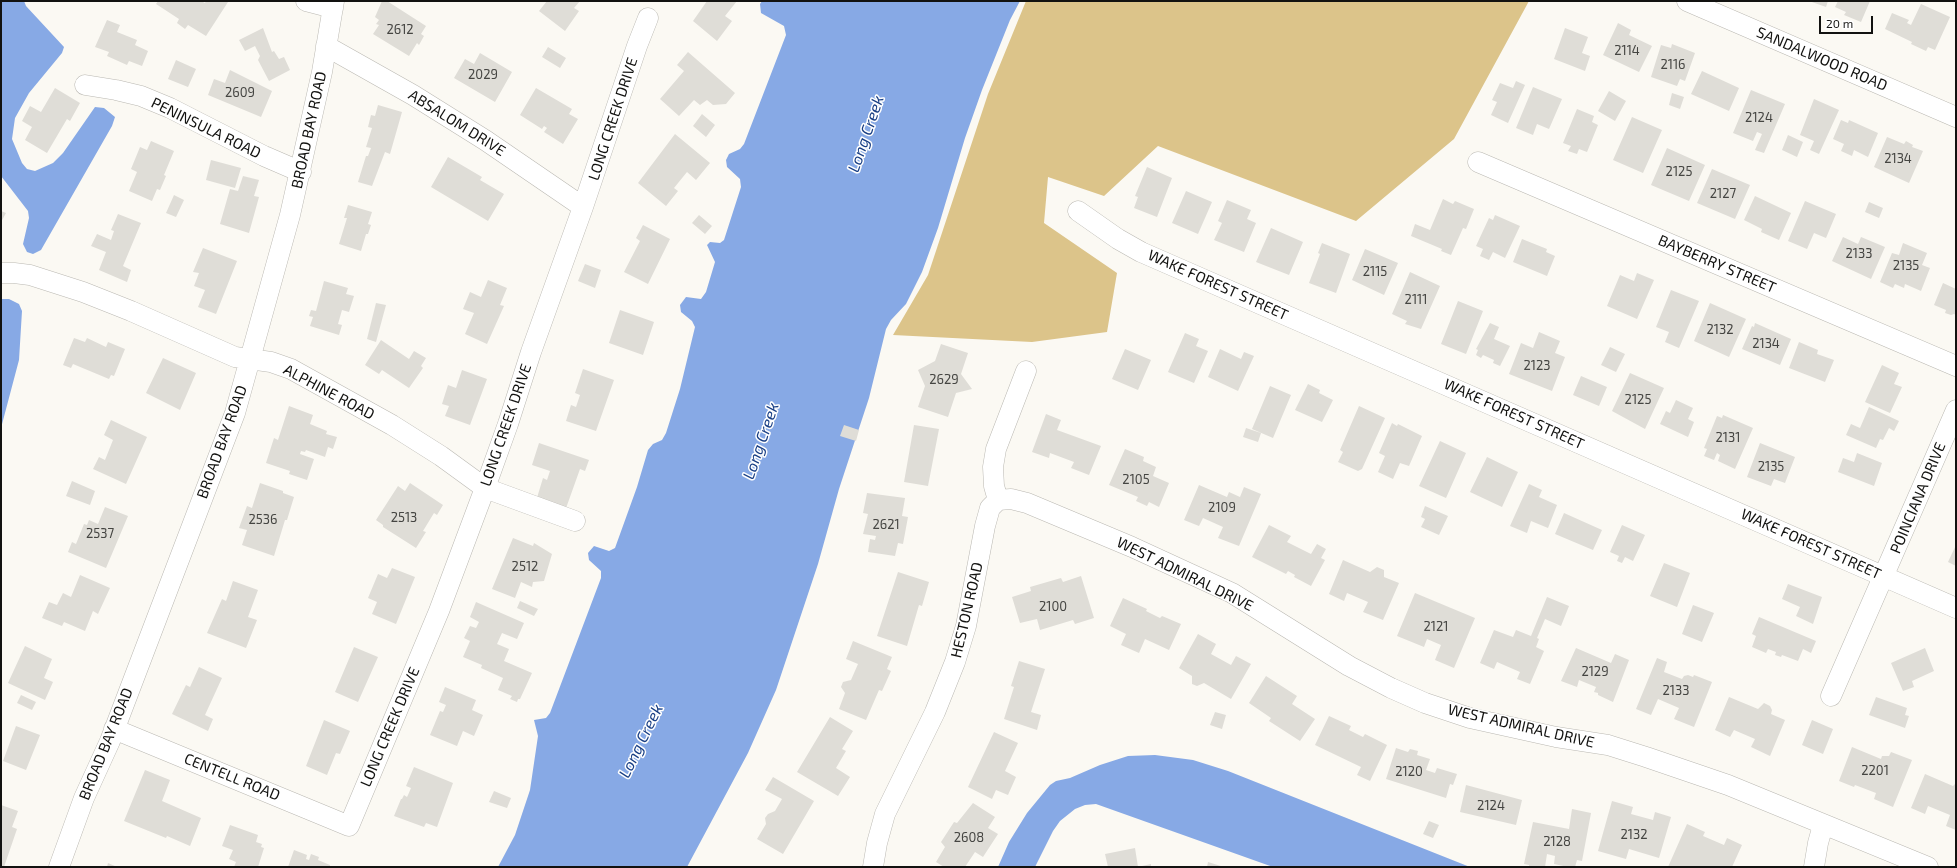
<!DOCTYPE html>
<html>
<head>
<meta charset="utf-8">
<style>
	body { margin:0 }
	#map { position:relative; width:1957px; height:868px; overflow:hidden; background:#fbf9f3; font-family:"Exo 2",sans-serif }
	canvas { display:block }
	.frame { position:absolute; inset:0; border:2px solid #121210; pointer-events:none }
	.scale { position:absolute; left:1819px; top:16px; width:54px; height:18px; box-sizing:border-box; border:2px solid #121210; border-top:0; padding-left:5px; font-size:12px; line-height:14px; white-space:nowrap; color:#121210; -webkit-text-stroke:3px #fff; paint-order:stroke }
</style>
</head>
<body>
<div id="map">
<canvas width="1957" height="868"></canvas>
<div class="frame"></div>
<div class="scale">20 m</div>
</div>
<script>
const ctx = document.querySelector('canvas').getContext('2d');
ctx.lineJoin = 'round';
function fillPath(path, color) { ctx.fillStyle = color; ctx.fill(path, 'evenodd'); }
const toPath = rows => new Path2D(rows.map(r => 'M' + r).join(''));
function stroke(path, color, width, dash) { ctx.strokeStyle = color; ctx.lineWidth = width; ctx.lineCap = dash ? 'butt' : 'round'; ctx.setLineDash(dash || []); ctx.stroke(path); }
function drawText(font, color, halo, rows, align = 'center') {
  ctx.font = font + ' "Exo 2",sans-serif'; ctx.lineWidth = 3; ctx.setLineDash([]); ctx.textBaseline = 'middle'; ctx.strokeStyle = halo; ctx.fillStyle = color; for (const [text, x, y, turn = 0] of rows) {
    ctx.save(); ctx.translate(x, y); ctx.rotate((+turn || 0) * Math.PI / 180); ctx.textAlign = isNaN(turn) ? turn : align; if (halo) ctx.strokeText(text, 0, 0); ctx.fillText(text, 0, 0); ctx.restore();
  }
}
fillPath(toPath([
	[1026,1,1529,1,1454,139,1356,221,1158,146,1104,196,1048,177,1044,223,1117,273,1107,332,1032,342,893,335,928,275,988,94]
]), '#dcc48a');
fillPath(toPath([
	[1,1,24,1,26,6,64,47,62,53,29,93,15,118,12,139,22,163,27,169,35,171,53,163,63,153,95,107,104,108,115,117,112,126,41,250,33,254,27,252,23,244,29,218,28,211,1,176],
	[762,1,1020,1,1010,20,982,90,965,138,938,228,922,272,906,304,891,320,886,329,869,398,839,489,818,564,776,690,748,753,687,867,498,867,515,835,530,790,538,736,534,720,546,718,550,713,601,578,601,571,589,560,588,553,594,546,609,551,615,548,637,487,648,450,653,444,662,440,666,433,680,389,695,327,692,321,681,312,680,305,686,297,701,299,706,292,715,262,707,245,710,242,720,243,724,240,741,187,740,179,727,167,726,160,729,154,740,149,744,144,786,35,784,26,761,13,760,4],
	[1,299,9,299,19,304,22,311,19,360,1,428],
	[1155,755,1193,760,1228,771,1470,867,1273,867,1096,804,1085,805,1075,809,1060,821,1053,831,1035,867,998,867,1009,842,1027,813,1050,785,1056,781,1070,778,1100,765,1128,756]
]), '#87a9e5');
fillPath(toPath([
	[158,1,201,1,205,3,206,1,225,1,228,2,206,36,188,25,185,29,177,23,179,19,156,4],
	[382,1,387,1,426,26,421,34,424,36,419,45,417,43,409,56,373,34,379,25,376,24,379,20,375,17],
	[547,1,580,1,574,8,579,11,565,31,539,11],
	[707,1,737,1,725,16,732,21,717,41,693,21],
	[1809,1,1828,1,1826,7],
	[1838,1,1870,1,1861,22,1844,15,1846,12,1835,7],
	[1921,4,1950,17,1935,50,1928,47,1926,51,1911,44,1912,42,1885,29,1892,13,1909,20,1907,23,1911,25],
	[107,20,120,25,117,32,137,40,135,45,148,51,142,66,129,61,127,65,107,56,109,52,95,47],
	[1618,23,1631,30,1629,35,1652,46,1639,72,1603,55],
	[263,28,272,52,274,51,279,59,284,57,290,70,269,81,258,60,260,56,255,46,245,51,239,40],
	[1565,28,1588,37,1582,53,1590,56,1585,71,1554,59],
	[1672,44,1695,53,1685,81,1680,79,1677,86,1651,77,1661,45,1671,48],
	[548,47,566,58,560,68,542,57],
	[688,52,735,93,726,104,713,105,707,100,700,105,694,100,679,116,660,99,684,71,677,65],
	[480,53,512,72,495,102,454,78,465,59,474,64],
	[176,60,196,69,188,87,168,79],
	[230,70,272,91,261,117,208,95,214,79,225,83],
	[1702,71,1739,88,1729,111,1691,94],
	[1516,81,1525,85,1508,123,1491,115,1497,102,1492,100,1500,83,1513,88],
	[1533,87,1562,99,1549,129,1537,124,1533,135,1516,128],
	[55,88,80,103,70,121,67,119,47,153,25,140,32,127,22,121,30,106,41,112],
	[536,88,572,109,569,114,578,119,563,144,544,132,547,128,544,126,542,129,520,115],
	[1751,90,1785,104,1764,153,1755,150,1762,134,1757,132,1753,141,1733,133],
	[1609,91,1626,101,1615,121,1598,111],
	[1672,93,1684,97,1680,109,1669,105],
	[1814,99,1839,110,1819,154,1810,150,1814,141,1800,135],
	[378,105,402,112,390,154,385,152,372,186,358,182,366,156,368,156,371,148,366,147,372,128,368,127,371,115,375,116],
	[1577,109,1594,116,1592,122,1598,125,1587,152,1579,149,1577,154,1568,151,1571,146,1563,143],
	[702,114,715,125,706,137,693,126],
	[1632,117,1662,130,1643,173,1613,160],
	[1841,120,1848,123,1849,120,1878,133,1868,157,1854,150,1852,156,1841,151,1844,144,1833,139],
	[675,134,710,163,696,180,687,172,674,188,678,191,666,206,638,183],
	[1788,135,1803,142,1797,157,1782,150],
	[1887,137,1904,144,1906,141,1913,145,1912,147,1923,151,1909,183,1874,167],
	[151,141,174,151,164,175,166,176,160,190,157,189,152,201,129,191,137,172,131,169,140,147,147,150],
	[1667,148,1705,165,1689,201,1651,185],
	[448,157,482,177,480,180,504,194,488,221,431,187],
	[211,160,241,168,235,188,206,180],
	[1147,167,1172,178,1157,217,1134,208,1138,197,1135,196],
	[1712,169,1750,185,1735,219,1697,203],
	[243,176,259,180,254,196,259,197,249,233,220,224,230,189,238,191],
	[1186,191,1212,202,1198,234,1172,223],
	[174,195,184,200,176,217,166,213],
	[1755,196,1791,213,1779,240,1761,232,1762,229,1744,220],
	[1443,199,1453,204,1455,201,1474,209,1466,229,1463,228,1451,255,1441,251,1442,249,1411,236,1415,224,1430,230],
	[1227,200,1251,210,1247,219,1256,223,1244,252,1214,240,1222,223,1218,221],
	[1805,201,1836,214,1826,238,1814,233,1807,249,1788,241],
	[1869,202,1883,208,1879,218,1865,212],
	[348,205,372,212,368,224,371,225,368,234,366,234,361,251,339,244,347,218,344,218],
	[1,211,6,213,1,222],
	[118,214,141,223,123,266,131,270,127,282,99,270,106,252,91,246,97,234,111,240,114,231,111,230],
	[699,215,712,226,705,234,692,223],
	[1495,215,1520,226,1505,258,1493,252,1489,260,1480,256,1483,249,1476,246,1489,218,1493,220],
	[643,225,670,239,648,284,624,272,640,241,636,238],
	[1271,228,1303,242,1289,275,1256,262],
	[1843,237,1858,244,1861,237,1885,247,1871,279,1832,261],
	[1522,239,1547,249,1546,252,1555,256,1547,276,1513,262],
	[1322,243,1350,254,1336,293,1309,283,1320,254,1318,253],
	[1903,243,1927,253,1922,265,1930,268,1921,291,1905,284,1904,288,1895,284,1893,288,1880,282,1892,253,1899,255],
	[203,248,237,261,216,314,198,307,205,290,194,286,199,273,193,272],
	[1365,249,1398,263,1384,295,1352,280],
	[585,264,601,270,595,288,578,281],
	[1410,272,1440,286,1421,329,1405,324,1407,321,1392,314],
	[1637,273,1654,280,1637,319,1607,306,1620,275,1634,281],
	[488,280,507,288,500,305,504,306,487,344,465,334,474,313,463,309,470,292,481,297],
	[324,281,348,288,346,294,354,296,349,312,342,310,338,324,342,325,339,335,310,326,313,317,309,316,311,310,316,311],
	[1943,283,1956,289,1956,315,1954,314,1951,315,1945,313,1946,310,1934,305],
	[1671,290,1699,301,1679,348,1665,342,1669,332,1656,327],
	[1458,301,1483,311,1466,354,1441,344],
	[376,303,386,305,376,342,367,339],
	[1710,303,1746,319,1729,357,1694,341],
	[620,310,654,322,643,355,609,343],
	[1490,323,1499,327,1494,339,1510,346,1500,366,1493,363,1494,360,1483,355,1481,358,1476,355,1478,350,1476,349],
	[1755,323,1791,339,1780,365,1742,349,1752,326,1754,327],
	[1539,332,1560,341,1555,353,1565,357,1552,391,1509,374,1521,343,1533,348],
	[1185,333,1199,339,1196,346,1208,351,1194,383,1168,372],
	[74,338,85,342,87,338,106,347,108,342,125,349,114,376,111,375,109,379,73,364,71,368,63,365],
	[381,340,409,359,414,351,426,358,421,366,423,368,409,388,382,370,379,374,365,365],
	[1799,342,1818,350,1817,354,1834,360,1825,382,1789,368],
	[941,344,968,353,961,374,972,389,956,393,948,417,918,407,925,386,918,370,935,361],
	[1610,347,1625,354,1616,372,1601,365],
	[1125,349,1151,360,1138,390,1112,379],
	[1220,349,1241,359,1244,352,1254,356,1238,391,1208,377],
	[163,358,196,373,180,410,146,393],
	[1882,365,1899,373,1894,384,1902,387,1890,413,1865,402],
	[583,369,614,380,596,431,566,421,571,405,576,407,580,395,575,393],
	[462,370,487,379,470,425,445,416,449,406,442,404,448,385,456,388],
	[1630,373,1664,388,1645,429,1612,411],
	[1581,376,1607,387,1599,406,1573,395],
	[1308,384,1320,390,1319,393,1333,400,1322,422,1295,410],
	[1270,386,1291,395,1273,438,1252,429],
	[1676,400,1693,408,1688,419,1694,422,1688,437,1660,424,1666,411,1670,413],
	[289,406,313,415,310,424,327,431,326,434,337,437,333,449,328,447,325,457,306,450,305,452,301,451,300,454,314,459,307,480,289,474,290,471,266,463,274,438,278,440],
	[1359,406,1385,418,1362,469,1358,471,1338,462,1343,452,1340,450],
	[1869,407,1899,421,1894,431,1889,428,1883,440,1880,439,1876,448,1846,435,1851,424,1860,428],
	[1046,414,1061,420,1057,430,1101,446,1089,475,1071,468,1074,462,1050,453,1049,458,1032,452],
	[1723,415,1753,428,1735,469,1718,461,1720,455,1717,453,1714,460,1704,456,1707,449,1704,448,1717,416,1722,418],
	[111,420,147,437,126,484,93,469,99,457,105,460,113,440,104,435],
	[1392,423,1397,426,1398,424,1422,436,1409,466,1400,463,1393,479,1378,472,1385,456,1379,453],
	[844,425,859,430,856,441,840,436],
	[914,425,939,429,928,486,904,482],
	[1246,428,1261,433,1258,442,1243,437],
	[1440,441,1466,453,1446,498,1419,486],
	[539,443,589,460,585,471,580,469,565,511,536,501,543,478,547,480,550,471,532,465],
	[1760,443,1795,457,1785,483,1774,479,1771,486,1747,477],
	[1125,449,1144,457,1143,461,1156,467,1153,476,1169,483,1159,507,1149,502,1147,506,1136,501,1138,497,1109,485],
	[1857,453,1882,463,1874,486,1838,472,1843,458,1854,462],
	[1487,457,1518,472,1502,507,1470,492],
	[72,481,95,491,90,505,66,496],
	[260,483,283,491,283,493,294,497,287,520,285,520,274,556,242,545,247,530,239,528,247,506,252,508],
	[410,483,443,505,437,515,434,513,423,531,426,532,416,548,383,527,383,525,376,520,398,486,405,491],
	[1529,484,1542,490,1539,497,1557,505,1548,528,1531,521,1527,533,1510,526],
	[1199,485,1227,497,1229,492,1240,497,1244,487,1261,494,1239,546,1218,538,1223,527,1203,518,1199,526,1184,520],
	[867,493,905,498,902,516,908,517,903,544,898,543,895,556,868,552,870,539,875,540,876,536,863,534,868,514,863,513],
	[1425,506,1448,516,1439,535,1421,527,1425,519,1421,517],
	[105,507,128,516,106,568,68,552,72,542,76,544,84,524,87,525,89,520,98,524],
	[1564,513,1602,530,1593,550,1555,534],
	[1269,525,1291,536,1287,542,1311,554,1317,544,1326,549,1321,558,1325,560,1311,586,1294,577,1295,575,1288,571,1286,574,1252,557],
	[1622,525,1645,535,1633,561,1625,557,1622,563,1617,561,1619,556,1610,552],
	[513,538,533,546,534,543,552,554,544,581,533,582,532,587,521,582,515,598,492,589],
	[1956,545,1956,566,1948,562],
	[1343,560,1370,572,1377,567,1384,570,1384,577,1399,583,1383,620,1363,612,1368,602,1347,593,1344,601,1329,594],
	[1664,563,1690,573,1677,607,1650,596],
	[392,568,415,577,396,624,372,614,377,602,368,598,378,574,387,578],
	[898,572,929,582,922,606,919,605,907,646,877,636],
	[80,575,110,588,98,614,93,611,85,631,64,622,62,626,42,618,49,602,57,605,63,593,71,597],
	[1081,576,1094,618,1075,624,1073,620,1040,630,1037,619,1020,623,1012,597,1031,591,1030,587,1061,578,1063,582],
	[233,581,258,590,248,617,257,620,246,648,207,633,222,599,226,601],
	[1788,584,1822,597,1813,624,1796,616,1800,607,1782,599],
	[1415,593,1475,618,1454,668,1435,660,1441,645,1427,639,1424,647,1397,636],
	[1547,597,1569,606,1561,626,1545,619,1537,638,1539,639,1536,647,1544,651,1530,684,1517,679,1520,672,1497,662,1494,669,1480,663,1494,630,1513,637,1516,630,1531,636],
	[1123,598,1147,609,1146,611,1160,618,1162,616,1181,624,1169,650,1145,639,1139,653,1121,645,1126,634,1110,626],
	[520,601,538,609,534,616,517,608],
	[476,602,524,623,517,639,502,633,497,644,509,649,504,661,532,673,520,699,518,699,517,702,510,699,512,696,498,690,503,678,481,668,482,665,463,657,470,641,464,638,470,626,476,628,479,622,470,617],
	[1693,605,1714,613,1702,642,1682,634],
	[1759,617,1816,641,1811,653,1803,649,1798,661,1782,655,1781,657,1775,655,1776,652,1768,649,1766,653,1752,647,1756,636,1752,634],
	[1198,634,1216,644,1211,654,1231,665,1236,656,1251,664,1231,699,1204,683,1197,686,1192,684,1192,676,1179,668],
	[853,641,892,657,887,669,891,671,882,691,879,690,866,720,839,709,845,693,841,687,843,682,851,680,858,664,846,659],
	[25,646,52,659,44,678,53,682,45,700,8,683],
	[354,647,378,657,358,702,335,692],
	[1576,648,1611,663,1615,654,1629,660,1613,702,1598,695,1598,693,1594,692,1596,687,1579,680,1577,687,1561,681],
	[1925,648,1934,671,1912,681,1914,687,1903,691,1891,663],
	[1657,658,1667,662,1664,672,1682,679,1684,676,1688,675,1693,677,1694,675,1712,682,1694,727,1674,719,1679,708,1658,699,1651,715,1636,709],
	[1019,661,1045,669,1031,712,1041,715,1037,730,1004,719,1014,687,1011,686],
	[199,667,222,678,205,715,213,719,208,731,172,714,186,685,190,687],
	[1266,676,1297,696,1292,704,1315,719,1300,741,1269,721,1271,718,1249,703],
	[445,687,476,700,472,710,483,715,474,736,463,731,457,746,430,735,440,711,443,712,446,705,439,702],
	[21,695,36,702,32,710,17,703],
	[1729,697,1758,709,1764,703,1770,706,1772,710,1771,714,1785,720,1770,756,1751,747,1755,739,1734,730,1730,737,1715,730],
	[1876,697,1907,708,1905,715,1909,716,1905,728,1869,715],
	[1215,712,1226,715,1222,729,1210,725],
	[1329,716,1351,726,1349,730,1363,737,1365,734,1387,745,1370,781,1357,775,1361,767,1315,745],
	[830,717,853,731,842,749,846,751,836,768,850,777,838,796,797,772],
	[324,720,350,731,340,754,336,753,327,775,306,766],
	[1812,720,1833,729,1823,754,1802,745],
	[16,726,40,735,26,770,3,761],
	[994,732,1018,743,1005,771,1016,777,1008,795,996,790,992,799,968,787],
	[1852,747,1881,759,1882,756,1889,756,1891,752,1912,760,1893,807,1874,799,1876,793,1855,785,1854,787,1839,781],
	[1396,748,1408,752,1410,749,1418,751,1417,755,1430,759,1426,770,1435,773,1437,768,1457,774,1453,785,1450,784,1446,798,1386,779],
	[414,767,453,783,437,827,426,823,424,827,394,816,401,799,402,799,404,795,407,797,408,795,411,788,406,786],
	[145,770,170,780,162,801,201,818,190,846,167,836,166,838,124,821],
	[1925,774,1953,786,1956,783,1956,830,1946,826,1950,815,1928,806,1925,814,1911,808],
	[773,777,814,801,783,854,757,839,766,824,765,818,768,814,775,811,782,799,765,790],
	[1466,785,1522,800,1516,825,1460,812],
	[494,791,511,798,507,808,489,802],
	[1612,801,1633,807,1631,814,1653,820,1655,812,1671,817,1659,858,1629,849,1626,859,1598,851],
	[973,803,995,817,988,828,998,834,983,857,975,852,965,867,944,867,936,862,945,847,941,842,954,822,957,823],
	[1,805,18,811,12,827,17,829,4,867,1,867],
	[1572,809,1591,813,1582,861,1577,860,1575,867,1568,867,1554,864,1555,856,1547,854,1545,867,1529,867,1529,865,1524,864,1533,822,1569,829],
	[1429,821,1439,825,1433,838,1423,834],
	[1687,824,1705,832,1703,836,1724,845,1727,838,1742,845,1732,867,1668,867],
	[230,825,258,835,256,842,262,844,261,847,264,848,258,867,234,867,236,862,229,859,233,850,222,846],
	[1135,848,1138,867,1108,867,1105,854],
	[294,850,307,855,306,859,309,860,311,854,319,857,318,860,330,865,330,867,288,867],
	[1208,862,1224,867,1207,867],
	[108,863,117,867,107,867],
	[1151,864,1151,867,1142,867,1142,866]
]), '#dfddd7');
const street = toPath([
	[306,1,333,8],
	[1687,1,1956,117],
	[326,46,413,95,485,140,583,207],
	[85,85,116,90,141,96,170,108,264,156,301,172],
	[1478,162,1956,366],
	[1078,211,1118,239,1141,252,1956,608],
	[1,273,14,273,30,275,83,292,131,311,235,357,271,362,291,369,392,425,441,456,485,488,575,521],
	[998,500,1011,499,1027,503,1132,547,1232,593,1349,666,1391,688,1425,703,1470,718,1556,737,1608,745,1646,757,1728,785,1928,867],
	[1831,696,1956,410],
	[114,729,349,826,439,611,485,488,508,424,531,352,583,207,637,46,648,18],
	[59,867,84,798,110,741,235,413,290,215,322,72,334,1],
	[873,867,877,843,885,814,935,712,955,662,966,626,985,526,990,508,998,500,994,486,993,467,996,449,1026,371],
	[1814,867,1818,843,1823,825]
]);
stroke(street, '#bab8b2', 21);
stroke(street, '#fff', 20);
drawText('13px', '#454542', null, [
	["2612",400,30],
	["2114",1627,51],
	["2116",1673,65],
	["2029",483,75],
	["2609",240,93],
	["2124",1759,118],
	["2134",1898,159],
	["2125",1679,172],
	["2127",1723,194],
	["2133",1859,254],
	["2135",1906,266],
	["2115",1375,272],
	["2111",1416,300],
	["2132",1720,330],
	["2134",1766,344],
	["2123",1537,366],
	["2629",944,380],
	["2125",1638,400],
	["2131",1728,438],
	["2135",1771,467],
	["2105",1136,480],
	["2109",1222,508],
	["2513",404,518],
	["2536",263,520],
	["2621",886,525],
	["2537",100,534],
	["2512",525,567],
	["2100",1053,607],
	["2121",1436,627],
	["2129",1595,672],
	["2133",1676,691],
	["2201",1875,771],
	["2120",1409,772],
	["2124",1491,806],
	["2132",1634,835],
	["2608",969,838],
	["2128",1557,842]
]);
drawText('15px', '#121210', '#fff', [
	["SANDALWOOD ROAD",1822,59,23],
	["LONG CREEK DRIVE",613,119,-72],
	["ABSALOM DRIVE",457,123,32],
	["PENINSULA ROAD",206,128,26],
	["BROAD BAY ROAD",309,130,-78],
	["BAYBERRY STREET",1717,264,23],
	["WAKE FOREST STREET",1218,285,24],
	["ALPHINE ROAD",329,392,28],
	["WAKE FOREST STREET",1514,414,24],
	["LONG CREEK DRIVE",506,425,-71],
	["BROAD BAY ROAD",222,442,-70],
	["POINCIANA DRIVE",1918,498,-67],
	["WAKE FOREST STREET",1811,544,24],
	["WEST ADMIRAL DRIVE",1185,574,26],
	["HESTON ROAD",967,610,-77],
	["WEST ADMIRAL DRIVE",1521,726,13],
	["LONG CREEK DRIVE",390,727,-67],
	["BROAD BAY ROAD",106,744,-68],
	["CENTELL ROAD",232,777,22]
]);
drawText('italic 16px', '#193f85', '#fff', [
	["Long Creek",866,134,-71],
	["Long Creek",761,441,-71],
	["Long Creek",641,741,-64]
]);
</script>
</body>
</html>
